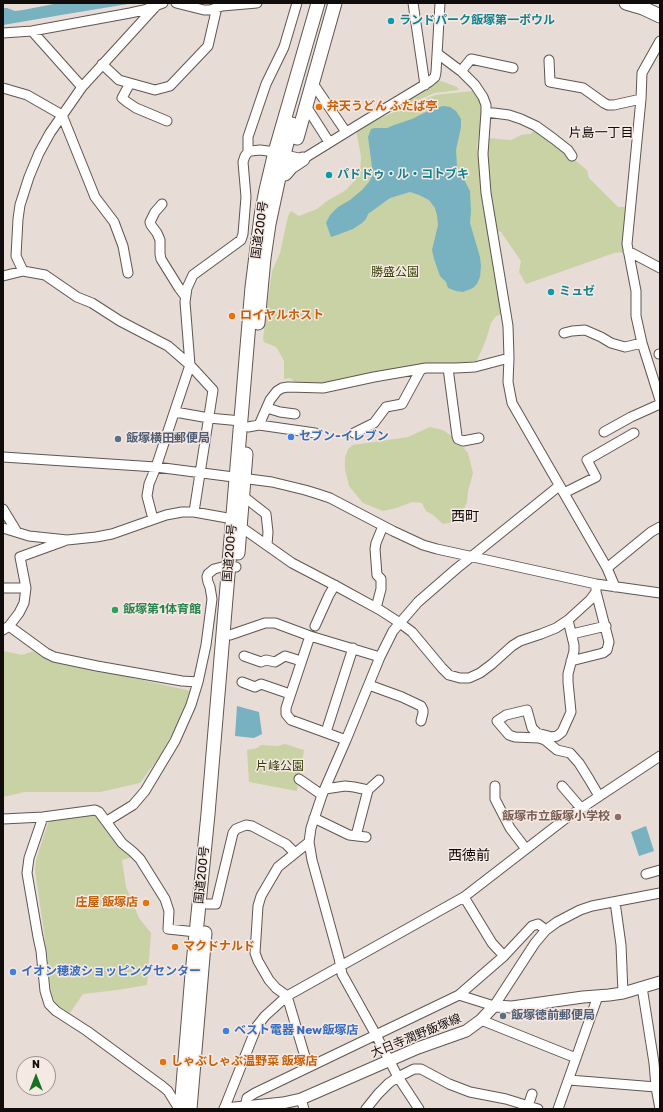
<!DOCTYPE html>
<html>
<head>
<meta charset="utf-8">
<style>
	body { margin:0 }
	#map { position:relative; width:663px; height:1112px; overflow:hidden; background:#e8dcd6; font-family:Rubik,sans-serif }
	canvas { display:block }
	.frame { position:absolute; inset:0; border:4px solid #100c0b; pointer-events:none }
	.north { position:absolute; left:16px; top:1056px; width:40px; height:40px; box-sizing:border-box; background:#f6e9e3; border:1px solid #9a918d; border-radius:50%; rotate:0deg; font-size:11px; font-weight:700; line-height:16px; text-align:center; color:#100c0b }
	.north::after { content:''; display:block; margin:auto; width:14px; height:18px; background:#157422; clip-path:polygon(50% 0,100% 100%,50% 72%,0 100%) }
</style>
</head>
<body>
<div id="map">
<canvas width="663" height="1112"></canvas>
<div class="frame"></div>
<div class="north">N</div>
</div>
<script>
const ctx = document.querySelector('canvas').getContext('2d');
ctx.lineJoin = 'round';
function fillPath(path, color) { ctx.fillStyle = color; ctx.fill(path, 'evenodd'); }
const toPath = rows => new Path2D(rows.map(r => 'M' + r).join(''));
function stroke(path, color, width, dash) { ctx.strokeStyle = color; ctx.lineWidth = width; ctx.lineCap = dash ? 'butt' : 'round'; ctx.setLineDash(dash || []); ctx.stroke(path); }
function drawText(font, color, halo, rows, align = 'center') {
  ctx.font = font + ' Rubik,"Noto Sans JP",sans-serif'; ctx.lineWidth = 3; ctx.setLineDash([]); ctx.textBaseline = 'middle'; ctx.strokeStyle = halo; ctx.fillStyle = color; for (const [text, x, y, turn = 0] of rows) {
    ctx.save(); ctx.translate(x, y); ctx.rotate((+turn || 0) * Math.PI / 180); ctx.textAlign = isNaN(turn) ? turn : align; if (halo) ctx.strokeText(text, 0, 0); ctx.fillText(text, 0, 0); ctx.restore();
  }
}
fillPath(toPath([
	[441,81,457,87,459,90,434,93,392,112,390,109,435,82],
	[473,91,477,96,482,109,482,118,477,145,478,157,490,244,503,314,496,316,491,323,486,340,475,365,326,385,298,384,290,378,284,379,284,361,278,350,276,347,264,342,263,339,272,271,280,253,288,216,291,211,299,216,317,209,327,201,346,190,355,180,360,172,361,157,356,129,375,118,380,118,435,95],
	[535,128,587,170,589,178,618,207,627,207,625,252,614,253,526,284,519,272,521,261,501,232,494,230,486,168,488,138,511,140,521,135,531,134],
	[430,427,443,430,458,441,468,453,473,473,468,491,467,502,462,513,449,523,443,524,433,515,426,511,422,503,412,502,396,508,383,511,363,503,349,486,345,469,345,458,348,449,353,445,408,437],
	[3,651,22,655,34,651,48,659,191,691,174,730,160,756,140,783,100,792,25,792,3,797],
	[285,744,304,750,297,791,249,782,247,750,257,748,261,745,278,746],
	[97,814,132,857,122,860,126,887,139,918,151,933,147,985,117,990,83,994,70,1013,60,1007,54,1000,51,991,47,953,35,870,36,860,48,823,52,819]
]), '#c8d2a5');
fillPath(toPath([
	[59,3,134,3,73,13,3,25,3,8,7,8,15,11,23,10],
	[444,106,450,107,456,111,461,119,461,127,456,150,457,166,470,191,471,211,470,223,480,257,481,266,480,277,477,284,473,288,463,292,456,291,448,288,446,282,440,276,434,259,432,250,438,225,437,215,435,208,429,200,419,195,410,192,390,198,368,214,366,219,362,223,353,229,337,235,331,237,326,223,330,215,338,207,350,200,362,190,369,182,373,174,368,137,371,129,375,128,387,128,394,125,412,119,434,108],
	[237,706,259,712,262,734,254,738,235,736],
	[646,826,654,851,639,856,631,832]
]), '#78b1c0');
const minor = toPath([
	[176,3,204,10,210,10,222,6,257,3],
	[413,3,425,85],
	[32,31,82,87],
	[3,33,32,31,130,13,144,10,163,3],
	[660,41,642,73,641,99,627,244,636,291,636,316,642,343,660,400],
	[438,54,462,72,475,85,483,97,486,105,486,112,483,154,486,193,508,326,509,358,508,382,512,403,607,568,615,587],
	[549,60,550,82,583,88,604,103,608,105,614,105,641,99],
	[102,64,119,80,155,90,170,86,208,46,217,7],
	[461,71,471,59,513,68],
	[312,82,346,132],
	[130,83,122,98,127,102,136,108,167,121],
	[3,88,27,95,62,115,95,197,114,222,123,246,128,273],
	[306,106,329,142],
	[486,112,509,115,521,119,536,126,554,139,568,150,572,156],
	[248,152,248,137,266,84,284,47,297,3],
	[162,204,155,212,150,222,151,225,157,233,160,240,160,254,161,259,179,288,185,296],
	[628,251,660,268],
	[23,271,16,256,18,219,20,205,29,177,39,153,50,133,82,87,156,6],
	[3,276,23,271,45,275,77,297,92,303,120,321,168,346,190,365,213,390,194,512],
	[564,333,572,331,585,330,601,337,611,343,625,347,642,343],
	[659,354,660,354],
	[448,368,457,436,458,439,463,441,479,438],
	[267,408,280,412,295,414],
	[175,412,209,418,241,421],
	[259,425,315,433],
	[248,427,259,425,270,400,277,391,282,388,288,387,323,388,374,377,426,368,456,368,475,367,509,358],
	[604,432,631,417,660,404],
	[354,433,374,423,386,407,402,404,421,369],
	[3,457,156,467,272,482,305,490,318,494,330,498,393,531,423,545,437,549,596,584,660,593],
	[564,493,596,477,587,460,634,433],
	[243,496,266,514,268,532,267,545],
	[3,509,17,532],
	[153,519,147,496,149,484,156,467,190,365,185,302,187,288,193,275,241,240,243,234,246,197,243,162,245,156,248,152,251,151,260,150,268,151,303,159,358,125,429,82,435,77,436,72,440,3],
	[241,527,292,563,338,587,380,610,400,623,412,632,442,668,449,675,460,678,469,678,480,673,492,664,512,646,520,641,541,634,556,628,568,620,590,600,596,592,596,584],
	[3,528,29,536,67,540,96,537,112,534,166,515,182,512,194,512,233,519],
	[607,568,651,532,660,527],
	[3,588,26,588],
	[376,608,381,589,381,579,377,575,375,549,376,543,383,526],
	[568,620,574,645,574,651,568,674,568,682,571,712,562,732,557,736,552,737,537,733,532,728,527,710,506,715,497,721,509,735,515,737,539,738,545,740,557,750,570,753,579,763,589,779,599,796],
	[9,626,46,653,54,657,97,666,182,681,198,682],
	[315,626,329,595,335,585],
	[3,630,9,626,19,613,24,603,26,588,20,557,64,541],
	[572,634,606,626],
	[230,635,265,623,275,623,310,636,286,708,286,714,291,720,346,740],
	[310,636,380,657],
	[244,656,261,662,266,660,275,662,285,656,301,661],
	[571,661,603,653,607,650,609,642,596,592],
	[242,682,255,687,261,684,290,694],
	[369,685,402,697,421,706,423,710,423,713,421,721],
	[326,732,353,648],
	[299,779,322,795],
	[495,786,495,799,510,828,526,849],
	[562,786,581,808],
	[325,789,345,786,354,787,368,790,357,832],
	[368,790,379,780],
	[43,817,29,858,27,873,38,937,41,951,45,991,49,1004,56,1011,87,1031,162,1086,168,1091,179,1109],
	[314,818,349,835,366,837],
	[3,819,43,817,95,810,99,812,122,843,133,852,140,859,165,899,169,911,168,929,196,932],
	[107,821,133,805,145,791,175,741,191,705,198,682,206,645,212,599,210,587,208,582,207,577,208,574,214,569,222,567,236,567],
	[646,874,660,870],
	[464,897,492,943,504,956],
	[615,902,621,945,623,993],
	[207,904,216,904,233,833,236,829,246,825,252,826,286,844,295,853],
	[642,987,654,1063,656,1087,660,1109],
	[459,995,494,1006,535,943,546,930,557,922,580,910,592,906,660,893],
	[481,1020,576,1058],
	[308,1067,287,996,276,988,269,980,258,961,255,953,258,906,261,896,278,867,309,842],
	[569,1080,656,1087],
	[301,1099,304,1109],
	[528,1106,532,1094],
	[245,1108,247,1098,255,1093,459,995,504,956,532,926,538,924,546,930],
	[224,1109,257,1026,265,1016,287,996,464,897,565,819,660,756],
	[366,1109,378,1094,389,1083,398,1077,414,1069,421,1069,449,1084,470,1092,506,1099,538,1109],
	[419,1109,398,1077,376,1035,342,974,339,958,312,860,309,842,311,828,322,795,346,740,380,657,393,631,418,602,456,569,559,486],
	[558,1109,598,996]
]);
const major = toPath([
	[225,1109,283,1103,301,1099,418,1048,466,1031,481,1020,494,1006,512,1007,583,997,609,995,623,993,660,982]
]);
const highway = toPath([
	[626,3,643,8,660,16],
	[297,138,335,3],
	[285,174,291,167,303,159],
	[258,323,264,258,269,224,284,154,292,124],
	[238,553,246,454],
	[181,1109,192,974,208,814,252,287,261,216,266,190,275,152,318,3],
	[190,1109,205,933]
]);
stroke(minor, '#605550', 11);
stroke(major, '#605550', 13);
stroke(highway, '#605550', 15);
stroke(minor, '#fff', 9);
stroke(major, '#fff', 11);
stroke(highway, '#fff', 13);
for (const [x, y, r, color] of [
	[391,21,4,"#0f9aa8"],
	[319,107,4,"#e8710a"],
	[329,175,4,"#0f9aa8"],
	[551,292,4,"#0f9aa8"],
	[232,316,4,"#e8710a"],
	[291,437,4,"#3f7fe0"],
	[118,439,4,"#5c6f8a"],
	[115,610,4,"#2e9e5b"],
	[618,817,4,"#8d6e63"],
	[146,903,4,"#e8710a"],
	[175,947,4,"#e8710a"],
	[13,972,4,"#3f7fe0"],
	[503,1016,4,"#5c6f8a"],
	[226,1031,4,"#3f7fe0"],
	[163,1062,4,"#e8710a"]
]) { const dot = new Path2D(); dot.arc(x, y, r, 0, 2 * Math.PI); ctx.fillStyle = color; ctx.fill(dot); stroke(dot, '#f6e9e3', 1.5); }
drawText('bold 12px', '#0d838f', '#f6e9e3', [
	["ランドパーク飯塚第一ボウル",399,21],
	["パドドゥ・ル・コトブキ",337,175],
	["ミュゼ",559,292]
], 'left');
drawText('bold 12px', '#c56008', '#f6e9e3', [
	["弁天うどん ふたば亭",327,107],
	["ロイヤルホスト",240,316],
	["庄屋 飯塚店",138,903,"right"],
	["マクドナルド",183,947],
	["しゃぶしゃぶ温野菜 飯塚店",171,1062]
], 'left');
drawText('12px', '#100c0b', '#f6e9e3', [
	["国道200号",260,230,-82],
	["国道200号",230,553,-85],
	["国道200号",202,875,-84],
	["大日寺潤野飯塚線",416,1036,-22]
]);
drawText('12px', '#373f08', '#f6e9e3', [
	["勝盛公園",395,273],
	["片峰公園",280,767]
]);
drawText('bold 12px', '#366cbe', '#f6e9e3', [
	["セブン-イレブン",299,437],
	["イオン穂波ショッピングセンター",21,972],
	["ベスト電器 New飯塚店",234,1031]
], 'left');
drawText('bold 12px', '#4e5e75', '#f6e9e3', [
	["飯塚横田郵便局",126,439],
	["飯塚徳前郵便局",511,1016]
], 'left');
drawText('bold 12px', '#27864d', '#f6e9e3', [
	["飯塚第1体育館",123,610]
], 'left');
drawText('bold 12px', '#785e54', '#f6e9e3', [
	["飯塚市立飯塚小学校",610,817]
], 'right');
drawText('13px', '#100c0b', '#f6e9e3', [
	["片島一丁目",601,133]
]);
drawText('14px', '#100c0b', '#f6e9e3', [
	["西町",465,517],
	["西徳前",469,856]
]);
</script>
</body>
</html>
